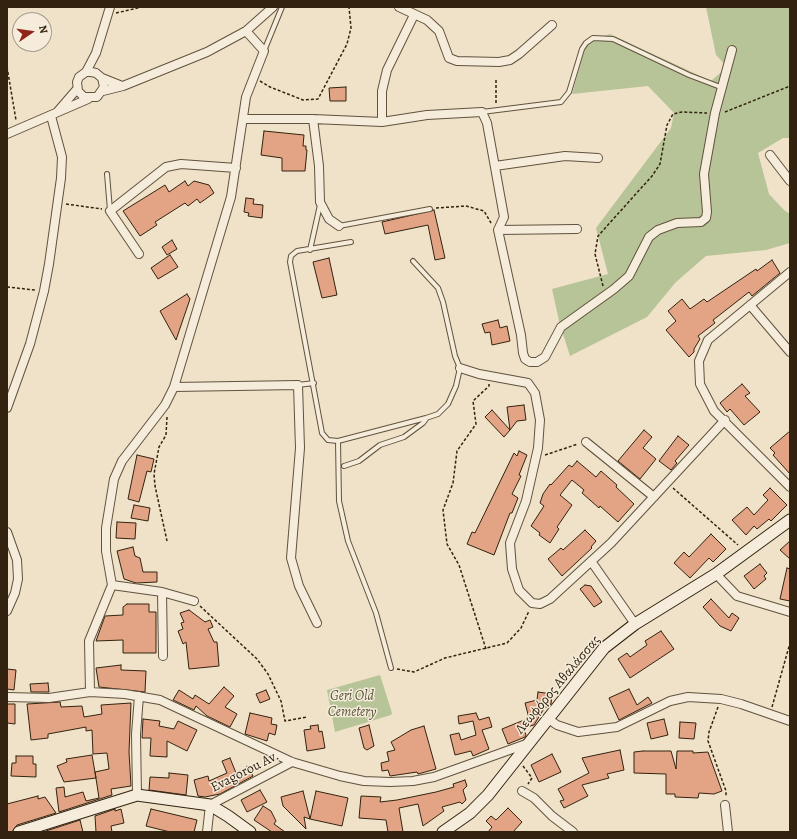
<!DOCTYPE html>
<html>
<head>
<meta charset="utf-8">
<style>
	body { margin:0 }
	#map { position:relative; width:797px; height:839px; overflow:hidden; background:#efe2c8; font-family:Alegreya,serif }
	canvas { display:block }
	.frame { position:absolute; inset:0; border:8px solid #32220f; pointer-events:none }
	.north { position:absolute; left:12px; top:12px; width:40px; height:40px; box-sizing:border-box; background:#f5ecdb; border:1px solid #a79b89; border-radius:50%; rotate:77deg; font-size:11px; font-weight:700; line-height:16px; text-align:center; color:#32220f }
	.north::after { content:''; display:block; margin:auto; width:14px; height:18px; background:#8f2418; clip-path:polygon(50% 0,100% 100%,50% 72%,0 100%) }
</style>
</head>
<body>
<div id="map">
<canvas width="797" height="839"></canvas>
<div class="frame"></div>
<div class="north">N</div>
</div>
<script>
const ctx = document.querySelector('canvas').getContext('2d');
ctx.lineJoin = 'round';
function fillPath(path, color) { ctx.fillStyle = color; ctx.fill(path, 'evenodd'); }
const toPath = rows => new Path2D(rows.map(r => 'M' + r).join(''));
function stroke(path, color, width, dash) { ctx.strokeStyle = color; ctx.lineWidth = width; ctx.lineCap = dash ? 'butt' : 'round'; ctx.setLineDash(dash || []); ctx.stroke(path); }
function drawText(font, color, halo, rows, align = 'center') {
  ctx.font = font + ' Alegreya,serif'; ctx.lineWidth = 3; ctx.setLineDash([]); ctx.textBaseline = 'middle'; ctx.strokeStyle = halo; ctx.fillStyle = color; for (const [text, x, y, turn = 0] of rows) {
    ctx.save(); ctx.translate(x, y); ctx.rotate((+turn || 0) * Math.PI / 180); ctx.textAlign = isNaN(turn) ? turn : align; if (halo) ctx.strokeText(text, 0, 0); ctx.fillText(text, 0, 0); ctx.restore();
  }
}
fillPath(toPath([
	[706,7,790,7,790,138,783,138,758,153,769,194,784,210,790,214,790,243,766,250,706,256,676,282,647,317,570,356,559,321,552,289,608,274,596,228,671,128,674,113,648,86,572,94,587,41,610,34,711,81,727,67,716,55],
	[380,675,392,713,391,715,335,732,327,690]
]), '#b7c498');
const building = toPath([
	[346,87,346,101,330,101,329,88,346,87],
	[264,131,304,135,303,146,306,146,306,150,307,150,305,171,282,171,282,158,261,155,264,131],
	[185,181,188,186,194,181,209,185,214,193,200,203,197,199,188,206,185,203,155,222,157,225,140,236,123,211,165,185,169,192,185,181],
	[246,198,254,199,253,204,263,205,262,218,248,216,249,213,244,212,246,198],
	[434,210,445,258,435,260,428,225,385,234,382,222,434,210],
	[172,240,177,249,167,255,162,247,172,240],
	[170,255,178,267,158,279,151,268,170,255],
	[329,258,337,295,322,298,313,262,329,258],
	[772,260,780,273,752,296,749,292,717,317,713,320,715,323,698,336,700,339,694,349,694,352,689,357,666,330,676,321,668,311,682,299,690,309,704,299,707,302,756,269,757,271,772,260],
	[187,294,190,299,176,340,160,311,187,294],
	[498,320,500,328,507,326,510,341,492,345,490,332,485,333,482,324,498,320],
	[742,384,750,393,745,396,760,412,744,425,730,409,727,412,720,403,742,384],
	[524,405,526,420,517,421,510,430,507,407,524,405],
	[492,410,510,430,504,437,485,417,492,410],
	[644,430,652,437,643,448,656,459,640,479,618,461,644,430],
	[790,431,790,474,773,455,775,453,770,448,790,431],
	[678,436,689,445,675,461,677,463,671,470,659,461,678,436],
	[519,451,527,455,519,475,521,476,512,494,518,498,512,513,510,513,494,555,467,544,472,532,475,533,514,453,517,456,519,451],
	[137,455,154,459,151,472,147,471,139,502,128,499,137,455],
	[577,461,596,477,601,471,617,485,616,487,634,504,618,522,600,506,599,508,582,493,584,490,572,480,560,495,572,505,557,527,559,529,550,543,539,535,540,533,531,526,544,506,540,503,543,494,550,484,551,485,569,465,572,467,577,461],
	[770,488,787,505,771,521,769,519,757,529,754,526,746,535,732,520,747,507,754,515,768,500,763,495,770,488],
	[134,505,150,508,148,521,131,518,134,505],
	[117,522,136,523,135,539,116,538,117,522],
	[585,530,596,541,591,547,592,548,562,576,548,559,561,548,563,550,585,530],
	[711,534,726,549,713,562,709,558,690,578,674,563,684,552,689,557,711,534],
	[790,541,790,559,780,550,790,541],
	[133,547,135,556,140,558,143,572,157,572,157,582,136,583,124,579,117,551,133,547],
	[760,564,767,573,764,576,766,579,754,589,744,576,760,564],
	[787,568,790,569,790,601,780,599,787,568],
	[585,585,591,586,602,602,594,607,580,589,585,585],
	[711,599,729,618,732,613,739,618,731,631,720,626,703,607,711,599],
	[127,604,149,604,149,612,156,612,156,653,123,653,123,640,96,641,105,616,123,615,123,607,127,604],
	[189,610,205,622,210,620,213,627,208,629,214,642,217,642,219,666,189,669,186,642,183,644,178,631,183,629,181,623,184,622,180,613,189,610],
	[661,631,674,649,630,678,618,659,627,653,630,657,647,645,645,641,661,631],
	[121,665,121,670,146,671,145,692,99,687,96,668,121,665],
	[7,669,16,670,14,690,7,689,7,669],
	[48,683,49,692,31,692,30,684,48,683],
	[224,687,234,696,225,707,237,714,230,727,207,716,196,706,194,710,173,700,179,690,193,699,195,695,209,704,224,687],
	[629,689,637,705,648,697,652,703,619,720,609,698,629,689],
	[266,690,270,699,260,703,256,694,266,690],
	[538,692,552,694,551,704,548,707,545,707,534,725,523,728,526,735,525,737,508,744,502,729,529,718,525,703,537,700,538,692],
	[60,702,61,707,82,706,84,717,102,714,101,705,131,703,129,752,131,786,111,789,112,795,59,812,56,788,64,787,65,797,83,792,86,801,99,798,95,772,109,769,107,753,93,754,92,730,86,731,86,727,48,734,48,738,31,740,27,704,60,702],
	[7,704,15,704,15,724,7,723,7,704],
	[250,713,272,718,271,724,277,725,275,735,269,733,267,741,245,734,250,713],
	[476,713,479,720,489,717,492,727,482,730,489,749,473,756,471,751,455,755,450,735,459,733,461,740,476,735,473,721,459,724,458,716,476,713],
	[143,719,160,721,159,726,174,729,178,721,197,730,187,751,167,741,167,757,150,756,151,738,142,738,143,719],
	[664,719,668,735,651,739,647,723,664,719],
	[680,722,696,723,694,739,679,738,680,722],
	[318,725,319,732,322,731,325,748,307,751,304,730,311,729,310,726,318,725],
	[369,725,374,746,367,750,364,748,359,728,369,725],
	[424,726,436,769,418,774,417,772,390,776,388,770,382,771,381,763,389,761,387,752,395,750,391,742,411,730,424,726],
	[620,750,624,770,607,774,609,778,582,785,588,796,564,808,560,801,564,800,558,789,589,773,582,758,620,750],
	[643,751,671,751,676,769,677,751,693,751,693,753,708,752,722,791,714,794,699,793,698,798,675,797,675,794,666,794,666,774,634,773,634,752,643,751],
	[552,754,561,772,539,782,531,765,552,754],
	[92,755,96,778,64,782,57,766,67,762,66,759,92,755],
	[16,756,33,756,33,764,36,764,36,777,11,776,12,763,16,763,16,756],
	[230,758,236,773,248,766,253,776,220,794,205,797,198,796,194,780,208,776,209,781,227,773,222,761,230,758],
	[169,773,188,775,186,795,149,790,150,777,169,778,169,773],
	[465,780,467,786,463,790,466,800,462,804,460,802,442,807,444,811,423,826,418,804,399,808,403,832,388,832,386,820,359,818,361,796,381,797,380,802,397,800,436,792,454,787,453,784,465,780],
	[260,790,267,802,247,812,241,800,260,790],
	[303,791,310,819,304,817,306,829,283,806,281,797,303,791],
	[316,791,348,798,342,826,310,819,316,791],
	[38,796,38,799,45,797,56,813,17,825,12,832,7,832,7,804,38,796],
	[263,806,271,811,276,821,274,824,285,832,272,832,254,820,263,806],
	[508,808,522,822,513,832,488,832,492,827,486,821,491,816,496,820,508,808],
	[115,809,115,811,121,809,124,823,111,826,112,832,96,832,95,816,115,809],
	[151,809,197,820,194,832,170,832,146,826,151,809],
	[80,820,83,832,46,832,46,831,80,820]
]);
fillPath(building, '#e2a484');
stroke(building, '#32220f', 1);
const service = toPath([
	[264,51,282,7],
	[482,112,561,102,569,92,582,49,586,43,593,38,613,39,689,75,723,88],
	[107,174,110,210],
	[339,226,430,209],
	[351,242,297,251,291,256,290,262,322,433,328,440,338,441,426,418,438,414,448,404,456,386,460,368,455,356,443,302,438,288,413,261],
	[310,250,320,205],
	[298,385,314,383],
	[338,441,339,501,348,541,376,613,391,668],
	[344,466,359,461,380,445,404,437,423,423,426,419]
]);
const minor = toPath([
	[399,7,427,20,439,31,449,58,457,61,499,62,510,60,519,54,552,25],
	[86,72,96,53,110,7],
	[102,78,104,87,97,97,84,97,78,91,77,82,79,77,86,72,91,72,96,73,102,78,122,86],
	[103,91,123,86,207,52,246,31,273,7],
	[58,111,77,89],
	[243,119,313,119,382,122,427,115,482,112,487,123,504,217,498,230,521,335,523,353,525,359,530,362,537,362,545,357,561,327,614,289,629,276,649,237,658,230,677,223,701,222,706,218,707,212,704,174,715,113,732,50],
	[313,119,319,166,320,202,329,219,339,226],
	[382,122,382,91,387,70,414,15],
	[7,134,88,99],
	[770,155,790,181],
	[495,166,565,156,598,158],
	[498,230,577,229],
	[139,254,110,211,166,167,181,164,236,168],
	[790,272,708,340,699,361,700,384,714,411,790,487],
	[750,305,790,352],
	[460,368,479,374,528,383,535,393,540,420,538,448,526,501,510,543,512,569,519,590,532,603,540,604,550,599,611,543,725,420],
	[174,387,298,385,300,448,291,558,299,586,317,623],
	[7,408,30,344,44,291,49,264,61,178,62,157,51,116],
	[586,442,654,497],
	[7,532,17,560,18,579,15,593,7,611],
	[591,561,635,624],
	[716,574,737,596,790,612],
	[112,585,162,592,194,601],
	[162,592,163,656],
	[90,692,89,641,112,585,106,551,106,528,114,479,122,461,165,405,174,387,231,197,246,97,264,51,246,31],
	[7,697,49,698,90,692,125,694,160,700,292,762,340,776,364,781,390,782,413,781,434,777,529,743],
	[547,718,557,725,578,732,617,727,670,701,688,697,721,699,741,704,790,721],
	[522,791,534,798,552,816,573,832],
	[137,795,136,734,139,696],
	[725,805,728,832],
	[207,832,210,805,292,762]
]);
const secondary = toPath([
	[19,832,137,795,210,805,228,816,250,832],
	[443,832,470,813,488,795,604,648,635,624,716,574,790,520]
]);
stroke(service, '#61523d', 6);
stroke(minor, '#61523d', 10);
stroke(secondary, '#32220f', 13);
stroke(toPath([
	[116,13,142,7],
	[7,67,16,120],
	[496,80,496,104],
	[260,81,270,87,303,100,318,99,347,44,351,28,349,7],
	[725,112,790,86],
	[66,204,102,209],
	[436,208,466,206,484,211,491,223],
	[603,286,595,254,598,236,652,176,660,164,667,125,673,114,682,112,707,113],
	[7,287,35,290],
	[167,417,166,435,159,447,154,474,155,486,167,541],
	[545,455,578,444],
	[673,488,738,545],
	[200,606,257,659,268,674,281,701,285,721,307,717],
	[486,649,459,565,447,544,443,510,453,483,457,451,476,424,473,401,489,386,489,384],
	[397,669,414,672,445,658,507,643,521,628,529,611],
	[718,707,709,732,708,741,726,791,726,796],
	[772,707,790,643],
	[523,766,532,778,528,784]
]), '#32220f', 1.5, [3, 2]);
stroke(service, '#f5ecdb', 4);
stroke(minor, '#f5ecdb', 8);
stroke(secondary, '#f5ecdb', 11);
drawText('14px', '#32220f', '#f5ecdb', [
	["Λεωφόρος Αθαλάσσας",558,685,-50],
	["Evagorou Av.",245,772,-27]
]);
drawText('italic 14px', '#5a5338', '#f5ecdb', [
	["Geri Old",352,697],
	["Cemetery",352,713]
]);
</script>
</body>
</html>
